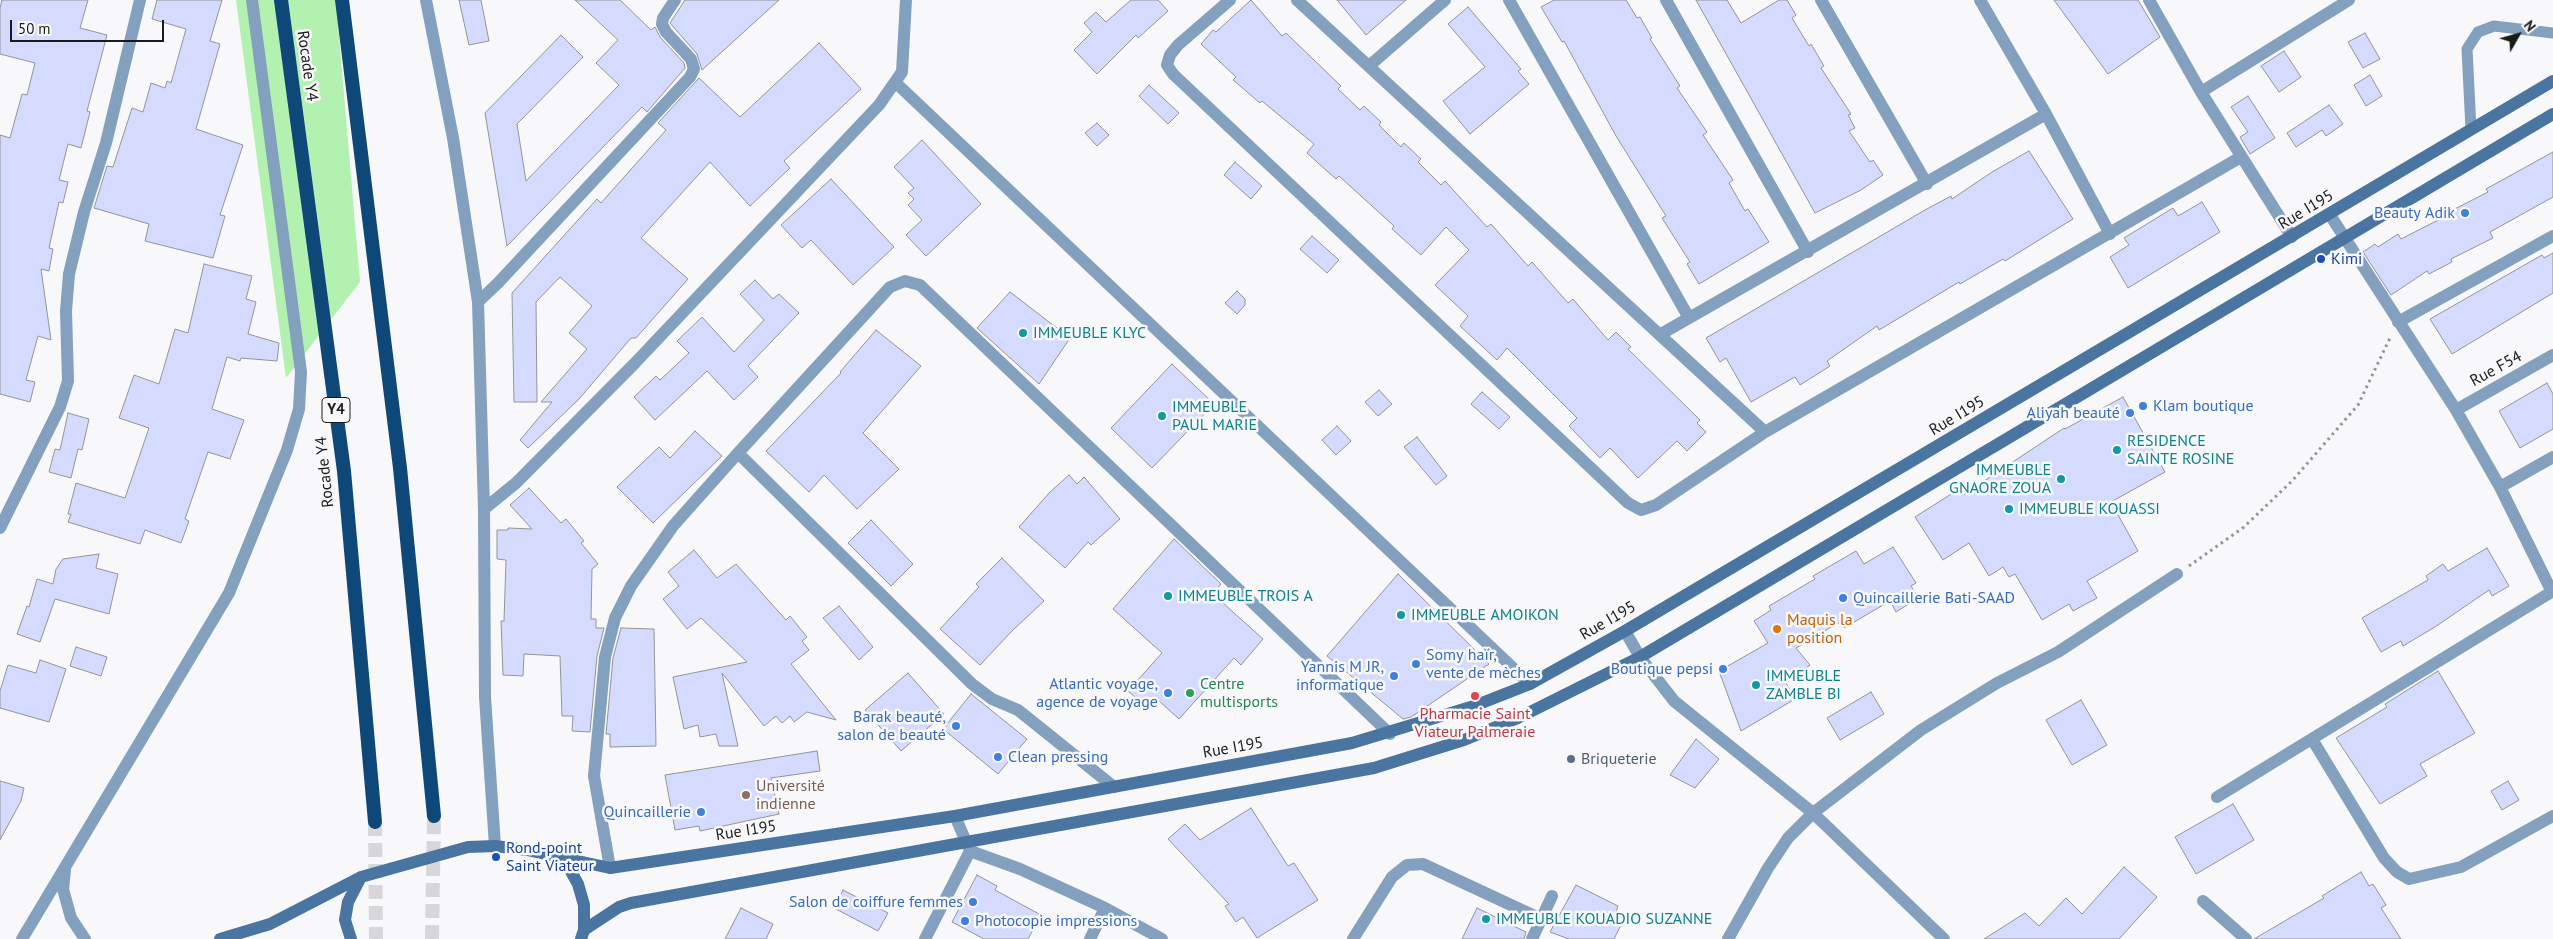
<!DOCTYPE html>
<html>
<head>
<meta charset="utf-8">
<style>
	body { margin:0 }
	#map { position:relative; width:2553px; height:939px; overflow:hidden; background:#f8f8fa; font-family:"PT Sans",sans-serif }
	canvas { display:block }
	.north { position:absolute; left:2493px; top:10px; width:50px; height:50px; -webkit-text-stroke:4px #f8f8fa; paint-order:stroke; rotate:52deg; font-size:14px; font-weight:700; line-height:20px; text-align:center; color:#1a1a1b }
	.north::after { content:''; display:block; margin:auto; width:18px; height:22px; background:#1a1a1b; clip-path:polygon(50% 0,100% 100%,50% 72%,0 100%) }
	.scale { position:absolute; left:10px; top:20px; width:154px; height:22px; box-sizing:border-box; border:2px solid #1a1a1b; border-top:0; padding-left:6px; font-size:15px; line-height:18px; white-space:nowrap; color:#1a1a1b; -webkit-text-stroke:4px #f8f8fa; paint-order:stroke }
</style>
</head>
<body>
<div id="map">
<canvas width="2553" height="939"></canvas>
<div class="north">N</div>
<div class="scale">50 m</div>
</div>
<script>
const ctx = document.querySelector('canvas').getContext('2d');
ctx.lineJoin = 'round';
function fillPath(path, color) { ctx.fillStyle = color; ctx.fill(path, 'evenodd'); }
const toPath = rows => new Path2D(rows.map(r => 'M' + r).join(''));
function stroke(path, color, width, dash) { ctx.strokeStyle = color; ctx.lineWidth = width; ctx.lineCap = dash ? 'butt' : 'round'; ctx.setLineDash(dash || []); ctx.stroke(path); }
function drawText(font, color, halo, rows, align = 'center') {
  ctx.font = font + ' "PT Sans",sans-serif'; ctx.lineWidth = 5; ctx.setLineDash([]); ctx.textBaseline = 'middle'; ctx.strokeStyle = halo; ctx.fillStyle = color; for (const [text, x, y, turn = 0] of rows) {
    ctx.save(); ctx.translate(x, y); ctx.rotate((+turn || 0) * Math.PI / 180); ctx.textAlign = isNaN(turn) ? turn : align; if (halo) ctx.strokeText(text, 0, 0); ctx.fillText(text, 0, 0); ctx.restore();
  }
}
fillPath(toPath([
	[236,0,336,0,360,282,286,378]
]), '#b2f1af');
const building = toPath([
	[2,0,88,0,80,28,107,35,87,111,90,112,81,148,68,144,59,180,68,182,63,203,59,202,49,248,53,249,49,271,41,269,51,340,38,336,26,380,35,382,30,402,0,394,0,135,10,138,22,94,27,95,35,63,0,54,0,8,2,0],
	[157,0,222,0,210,41,220,44,196,129,243,145,220,215,225,216,213,258,145,241,149,224,94,208,107,166,113,167,132,108,143,112,151,83,165,88,167,81,171,83,186,29,152,19,157,0],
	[459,0,481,0,489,41,469,45,459,0],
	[575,0,620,0,651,30,655,27,660,37,684,63,685,68,647,112,642,107,507,246,485,113,561,35,583,57,517,124,526,181,619,85,596,63,618,40,575,0],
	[685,0,779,0,702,70,697,54,670,23,685,0],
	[1131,0,1158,0,1168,11,1138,38,1136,35,1097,74,1074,50,1092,32,1084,23,1096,12,1106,22,1131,0],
	[1251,0,1282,36,1286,33,1341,86,1338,89,1360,110,1364,106,1381,122,1379,125,1401,147,1404,143,1421,159,1418,162,1441,185,1445,181,1487,227,1491,224,1528,266,1532,262,1568,303,1573,299,1608,340,1616,332,1631,347,1628,349,1700,420,1697,423,1706,432,1687,451,1677,441,1638,478,1610,448,1600,458,1569,426,1577,418,1507,348,1497,360,1460,326,1468,316,1435,285,1469,250,1446,227,1421,255,1392,229,1394,226,1339,176,1336,179,1307,153,1314,144,1262,101,1260,103,1233,80,1236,77,1201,44,1213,30,1216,32,1251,0],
	[1337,0,1406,0,1366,35,1337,0],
	[1554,0,1626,0,1637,18,1640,17,1652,38,1650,39,1680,86,1677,88,1707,132,1703,135,1733,180,1729,183,1745,211,1748,209,1769,242,1699,284,1687,264,1690,262,1662,218,1666,216,1616,136,1564,41,1562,42,1541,7,1554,0],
	[1696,0,1727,0,1741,23,1779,0,1787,0,1796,15,1792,18,1809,46,1811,44,1824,66,1821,68,1851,114,1848,115,1855,128,1849,131,1870,162,1873,160,1883,175,1861,190,1815,213,1696,0],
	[2054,0,2138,0,2160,37,2108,74,2054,0],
	[1468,7,1521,69,1518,71,1529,84,1470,134,1443,101,1485,67,1448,24,1468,7],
	[2365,33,2380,59,2363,68,2348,42,2365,33],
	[819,43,861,89,784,161,790,168,750,206,710,162,641,238,688,279,636,338,631,338,579,399,528,448,520,440,552,402,541,402,587,349,569,333,592,306,560,277,536,302,537,402,514,402,512,293,597,199,601,203,666,130,658,123,699,78,740,117,819,43],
	[2284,51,2301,77,2279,92,2261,66,2284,51],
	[2370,75,2382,96,2366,106,2354,85,2370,75],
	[1149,85,1179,113,1168,124,1139,96,1149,85],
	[2248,96,2275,138,2250,154,2240,137,2248,132,2231,107,2248,96],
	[2329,105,2343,124,2326,136,2322,130,2296,147,2287,133,2329,105],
	[1097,123,1109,135,1097,146,1085,133,1097,123],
	[922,140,981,204,926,256,906,235,922,220,908,205,914,199,908,193,914,188,894,167,922,140],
	[2029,151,2073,219,2005,261,2003,259,1960,284,1959,282,1879,330,1877,326,1827,361,1830,366,1800,385,1795,377,1751,402,1726,358,1720,362,1706,338,1925,210,1951,196,1952,199,1992,172,2029,151],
	[2553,152,2553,197,2490,232,2493,238,2451,259,2452,262,2429,274,2427,271,2391,295,2363,252,2375,244,2378,247,2398,234,2401,239,2446,216,2445,214,2488,192,2486,189,2553,152],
	[1235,162,1262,186,1251,199,1224,175,1235,162],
	[831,179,894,247,853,285,811,240,802,248,781,225,831,179],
	[2202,202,2220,232,2128,288,2110,257,2129,245,2124,238,2173,208,2178,216,2202,202],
	[1312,236,1339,260,1327,273,1300,249,1312,236],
	[2553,253,2553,293,2452,354,2430,319,2542,255,2544,258,2553,253],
	[204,264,252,276,246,299,256,302,248,334,279,343,277,361,241,358,240,361,227,357,212,409,244,420,230,459,208,452,185,519,189,521,181,543,145,530,140,544,68,522,71,514,68,514,76,483,125,498,149,428,119,418,134,375,159,384,175,329,188,333,204,264],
	[755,280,773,299,779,294,799,313,748,366,758,377,734,400,707,371,655,420,634,397,656,376,660,380,689,353,677,341,702,317,734,352,764,320,740,294,755,280],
	[1237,291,1245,299,1245,305,1237,314,1225,303,1237,291],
	[1010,292,1070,338,1039,384,977,328,1010,292],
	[876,330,921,366,863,433,899,469,857,509,824,475,809,492,766,451,841,373,840,372,876,330],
	[1172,364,1214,404,1152,468,1111,428,1172,364],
	[2547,383,2553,394,2553,429,2520,448,2499,411,2547,383],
	[1379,390,1392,404,1378,416,1365,402,1379,390],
	[1482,392,1510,417,1499,429,1471,404,1482,392],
	[2123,397,2165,472,2111,502,2138,551,2087,581,2097,598,2073,611,2069,604,2042,620,2015,574,2009,577,2003,567,1989,576,1969,543,1943,560,1915,517,1959,489,1963,495,2064,428,2065,429,2123,397],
	[68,413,89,419,82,450,78,449,71,478,49,472,55,449,60,450,68,413],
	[1337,426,1351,441,1336,455,1322,440,1337,426],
	[695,431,722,456,653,523,617,487,659,447,670,458,695,431],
	[1417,437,1447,476,1436,485,1404,447,1417,437],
	[1069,475,1077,484,1084,477,1120,519,1091,545,1088,542,1065,568,1019,527,1050,492,1069,475],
	[529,488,561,523,566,519,584,541,581,543,598,564,592,569,591,619,596,619,596,628,604,628,597,656,590,732,572,731,573,716,562,716,560,656,524,654,523,676,503,675,501,621,504,621,506,560,497,559,497,530,508,530,508,528,532,529,510,505,529,488],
	[871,520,913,564,891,586,848,543,871,520],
	[1174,539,1221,584,1213,594,1263,639,1241,665,1234,658,1179,719,1158,700,1149,709,1128,691,1162,653,1113,609,1174,539],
	[1893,547,1916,583,1911,586,1918,598,1896,612,1890,601,1844,628,1840,622,1796,648,1810,665,1786,683,1795,699,1741,731,1719,671,1768,643,1754,621,1771,610,1769,606,1815,579,1813,576,1856,551,1864,564,1893,547],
	[2487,548,2509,586,2492,596,2489,590,2435,627,2403,646,2401,641,2381,652,2362,618,2428,580,2426,576,2443,564,2448,571,2487,548],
	[694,550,717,578,736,564,786,620,790,616,807,637,802,641,809,650,791,664,836,720,807,712,794,722,790,716,782,723,776,716,764,726,722,673,738,746,719,746,716,734,700,737,698,725,684,729,673,677,747,662,701,618,687,629,663,599,679,586,668,572,694,550],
	[99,554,96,568,118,574,109,614,55,599,40,642,17,634,27,606,29,607,37,579,53,584,56,569,63,559,99,554],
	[1002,558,1044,601,1012,631,980,665,940,629,979,587,976,584,1002,558],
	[1398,574,1489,664,1411,717,1403,719,1327,656,1398,574],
	[839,606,873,647,859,660,823,618,839,606],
	[621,628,654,629,656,746,610,747,610,734,606,734,613,658,621,628],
	[76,647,107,657,101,676,70,666,76,647],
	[40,660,66,669,49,722,0,708,0,691,8,665,36,673,40,660],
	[2438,671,2475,733,2420,764,2427,776,2380,804,2336,738,2387,707,2385,704,2438,671],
	[908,673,944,714,901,751,865,710,908,673],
	[1871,692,1884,714,1840,740,1827,718,1871,692],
	[971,694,1027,739,998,774,943,729,971,694],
	[2081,700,2107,745,2072,765,2046,720,2081,700],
	[1696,739,1719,759,1695,788,1670,775,1696,739],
	[817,751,820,771,771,778,779,814,700,831,699,826,675,830,665,775,817,751],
	[0,781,24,788,21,801,0,840,0,781],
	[2508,781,2519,800,2502,810,2491,791,2508,781],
	[2233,804,2254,840,2196,874,2175,837,2233,804],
	[1251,808,1288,866,1294,863,1318,900,1257,938,1243,917,1236,922,1225,906,1229,904,1168,839,1185,824,1200,840,1251,808],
	[2124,867,2157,897,2119,939,1984,939,2025,913,2039,926,2066,898,2082,914,2124,867],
	[2361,872,2369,886,2373,884,2386,905,2381,908,2401,939,2254,939,2324,898,2322,896,2361,872],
	[977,875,997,886,995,890,1041,915,1028,939,984,939,952,922,977,875],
	[1576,885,1618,906,1614,918,1622,923,1614,939,1569,939,1550,932,1576,885],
	[843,890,888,913,878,931,834,908,843,890],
	[741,908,773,924,766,939,725,939,741,908],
	[1477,908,1526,932,1524,939,1462,939,1477,908]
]);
fillPath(building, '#d4dbfe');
stroke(building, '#949496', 1);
stroke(toPath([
	[375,822,376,939],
	[432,939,434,816]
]), '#d7d7d9', 14, [14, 7]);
stroke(toPath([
	[2189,566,2244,527,2292,481,2358,405,2390,338]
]), '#949495', 3, [2.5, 4]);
stroke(toPath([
	[2471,129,2467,49,2478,32,2494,26,2553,33]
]), '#83a0be', 11);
stroke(toPath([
	[1230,0,1178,45,1170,55,1167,65,1173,74,1628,503,1641,510,1656,505,1765,432,2241,157],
	[1297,0,1765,432],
	[1509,0,1689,318],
	[1666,0,1808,252],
	[1821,0,1927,184],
	[1980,0,2046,114,2110,234],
	[2149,0,2201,92,2292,237],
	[1369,66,1445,0],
	[895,82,1530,684],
	[2201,92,2349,0],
	[2330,215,2456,410,2500,487,2552,592],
	[478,302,498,283,690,77,694,69,691,59,666,32,662,24,663,18,675,0],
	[2398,322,2553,236],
	[1661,334,2046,114],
	[2456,410,2553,355],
	[738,453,972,684,992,699,1018,710,1114,787],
	[2500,487,2553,457],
	[484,509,516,483,635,363,879,105,902,72,906,0],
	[0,528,60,407,68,381,66,311,69,274,84,212,106,143,140,0],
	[1625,631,1640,657,1674,701,1813,813,1944,939],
	[2312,739,2384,858,2397,872,2409,879,2461,867,2553,816],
	[2217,797,2553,591],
	[955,816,970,851,1020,869,1105,908,1162,939],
	[610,868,594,776,605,657,615,618,631,586,673,526,738,453,890,287,905,281,920,285,1390,734],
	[2203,901,2246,939],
	[925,939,970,851],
	[1090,939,1105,908],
	[1353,939,1392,877,1407,865,1423,864,1541,919],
	[1532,939,1552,896],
	[1728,939,1768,868,1788,838,1813,813,1921,730,1997,683,2058,652,2177,574]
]), '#83a0be', 12);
stroke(toPath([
	[426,0,453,138,478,302,484,509,485,697,495,846],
	[65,870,63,889,71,918,85,939],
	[22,939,229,593,287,450,299,409,301,372,252,0]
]), '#83a0be', 12);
stroke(toPath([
	[563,857,578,884,584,905,584,930,581,939],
	[584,930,619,907,631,903,1374,768,1464,740,1518,718,1640,657,2553,114],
	[220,939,270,924,361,877,468,847,495,846,527,850,610,868,955,816,1352,743,1474,706,1530,684,1625,631,2553,81],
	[351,939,345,920,348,902,361,877]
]), '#4a75a0', 12);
stroke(toPath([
	[281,0,344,471,375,822],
	[342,0,400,468,434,816]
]), '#0e4879', 14);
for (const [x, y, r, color] of [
	[2465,213,5,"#3f7fe0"],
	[2321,259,5,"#1a4fb4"],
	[1023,333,5,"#0f9aa8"],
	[2143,406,5,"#3f7fe0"],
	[2130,413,5,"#3f7fe0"],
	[1162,416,5,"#0f9aa8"],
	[2117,450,5,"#0f9aa8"],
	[2061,479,5,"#0f9aa8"],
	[2009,509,5,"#0f9aa8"],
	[1168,596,5,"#0f9aa8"],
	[1843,598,5,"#3f7fe0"],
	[1401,615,5,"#0f9aa8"],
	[1777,629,5,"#e8710a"],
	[1416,664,5,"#3f7fe0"],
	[1723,669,5,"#3f7fe0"],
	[1394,676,5,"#3f7fe0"],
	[1756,685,5,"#0f9aa8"],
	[1168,693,5,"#3f7fe0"],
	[1190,693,5,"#2e9e5b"],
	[1475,696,5,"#e0444e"],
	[956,726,5,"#3f7fe0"],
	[998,757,5,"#3f7fe0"],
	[1571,759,5,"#5c6f8a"],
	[746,795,5,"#8d6e63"],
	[701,812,5,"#3f7fe0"],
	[496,857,5,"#1a4fb4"],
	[973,902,5,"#3f7fe0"],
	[1486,919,5,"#0f9aa8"],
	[965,921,5,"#3f7fe0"]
]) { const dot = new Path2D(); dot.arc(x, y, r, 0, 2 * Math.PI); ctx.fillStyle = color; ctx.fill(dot); stroke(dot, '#f8f8fa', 2); }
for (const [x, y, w] of [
	[336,410,28]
]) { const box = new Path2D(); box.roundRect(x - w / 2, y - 12.5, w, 25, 4); ctx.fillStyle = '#f8f8fa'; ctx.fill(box); stroke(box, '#1a1a1b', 1); }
drawText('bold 15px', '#1a1a1b', null, [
	["Y4",336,410]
]);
drawText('16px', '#1a1a1b', '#f8f8fa', [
	["Rocade Y4",307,66,82],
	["Rue I195",2306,210,-31],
	["Rue F54",2496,369,-29],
	["Rue I195",1957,416,-31],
	["Rocade Y4",325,472,-96],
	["Rue I195",1608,621,-30],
	["Rue I195",1233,748,-10],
	["Rue I195",746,831,-9]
]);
drawText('16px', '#366cbe', '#f8f8fa', [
	["Beauty Adik",2455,213],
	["Klam boutique",2153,406,"left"],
	["Aliyah beauté",2120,413],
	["Quincaillerie Bati-SAAD",1853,598,"left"],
	["Somy haïr,",1426,655,"left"],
	["vente de mèches",1426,673,"left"],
	["Yannis M JR,",1384,667],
	["informatique",1384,685],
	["Boutique pepsi",1713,669],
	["Atlantic voyage,",1158,684],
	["agence de voyage",1158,702],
	["Barak beauté,",946,717],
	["salon de beauté",946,735],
	["Clean pressing",1008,757,"left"],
	["Quincaillerie",691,812],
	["Salon de coiffure femmes",963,902],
	["Photocopie impressions",975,921,"left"]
], 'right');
drawText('16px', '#164399', '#f8f8fa', [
	["Kimi",2331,259],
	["Rond-point",506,848],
	["Saint Viateur",506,866]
], 'left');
drawText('16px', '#0d838f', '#f8f8fa', [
	["IMMEUBLE KLYC",1033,333],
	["IMMEUBLE",1172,407],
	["PAUL MARIE",1172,425],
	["RESIDENCE",2127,441],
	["SAINTE ROSINE",2127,459],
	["IMMEUBLE",2051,470,"right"],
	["GNAORE ZOUA",2051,488,"right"],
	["IMMEUBLE KOUASSI",2019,509],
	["IMMEUBLE TROIS A",1178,596],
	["IMMEUBLE AMOIKON",1411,615],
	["IMMEUBLE",1766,676],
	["ZAMBLE BI",1766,694],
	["IMMEUBLE KOUADIO SUZANNE",1496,919]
], 'left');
drawText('16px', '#c56008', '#f8f8fa', [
	["Maquis la",1787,620],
	["position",1787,638]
], 'left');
drawText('16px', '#27864d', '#f8f8fa', [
	["Centre",1200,684],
	["multisports",1200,702]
], 'left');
drawText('16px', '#be3a42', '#f8f8fa', [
	["Pharmacie Saint",1475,714],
	["Viateur Palmeraie",1475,732]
]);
drawText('16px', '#4e5e75', '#f8f8fa', [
	["Briqueterie",1581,759]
], 'left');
drawText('16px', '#785e54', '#f8f8fa', [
	["Université",756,786],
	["indienne",756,804]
], 'left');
</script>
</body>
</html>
